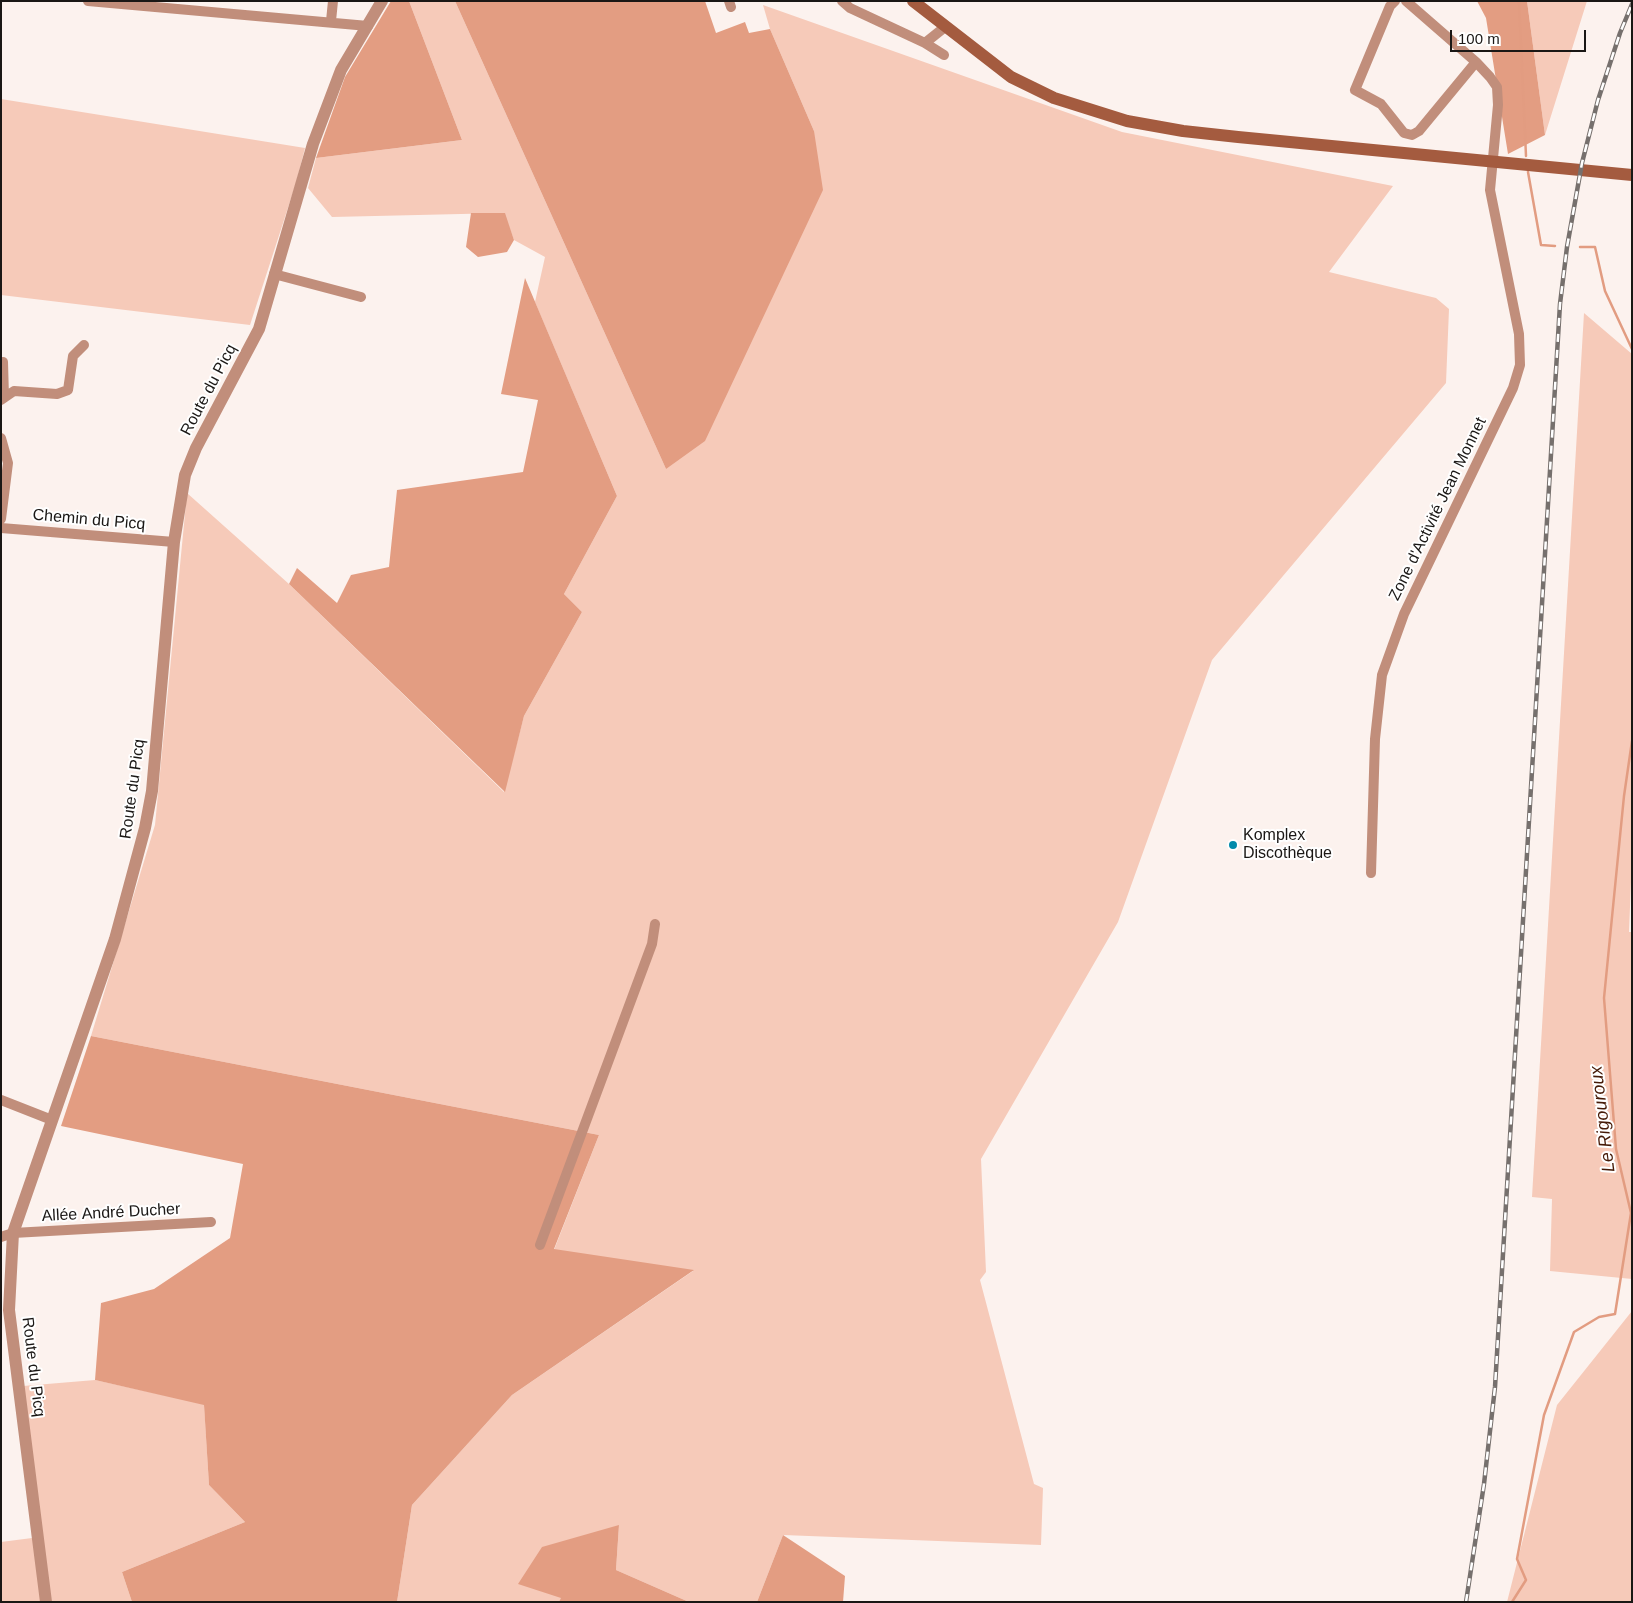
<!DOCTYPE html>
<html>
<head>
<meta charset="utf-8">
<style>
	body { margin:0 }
	#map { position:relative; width:1633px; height:1603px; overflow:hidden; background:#fcf2ee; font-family:Helvetica,sans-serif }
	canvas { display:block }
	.frame { position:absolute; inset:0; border:2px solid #1a1715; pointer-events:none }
	.scale { position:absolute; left:1450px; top:30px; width:136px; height:22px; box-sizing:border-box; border:2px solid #1a1715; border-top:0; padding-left:6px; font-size:15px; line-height:18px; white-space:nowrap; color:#1a1715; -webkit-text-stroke:4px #fff; paint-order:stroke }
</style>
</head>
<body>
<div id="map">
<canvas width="1633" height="1603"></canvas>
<div class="frame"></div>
<div class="scale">100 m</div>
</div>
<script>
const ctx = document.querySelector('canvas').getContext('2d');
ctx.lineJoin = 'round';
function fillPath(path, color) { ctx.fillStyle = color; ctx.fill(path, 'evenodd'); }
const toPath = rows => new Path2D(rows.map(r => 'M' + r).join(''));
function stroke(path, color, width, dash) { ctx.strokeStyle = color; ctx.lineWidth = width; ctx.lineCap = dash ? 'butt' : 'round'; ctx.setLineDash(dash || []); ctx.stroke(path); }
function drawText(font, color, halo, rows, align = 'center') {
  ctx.font = font + ' Helvetica,sans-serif'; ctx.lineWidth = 4; ctx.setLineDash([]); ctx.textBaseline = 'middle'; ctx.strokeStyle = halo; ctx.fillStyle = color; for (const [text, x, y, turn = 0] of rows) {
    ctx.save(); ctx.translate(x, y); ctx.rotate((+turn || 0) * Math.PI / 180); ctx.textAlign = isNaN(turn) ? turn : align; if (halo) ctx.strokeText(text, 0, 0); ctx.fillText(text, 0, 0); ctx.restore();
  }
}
fillPath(toPath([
	[409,1,455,1,666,469,814,131,770,29,763,5,1122,132,1393,186,1329,272,1436,298,1449,309,1446,383,1212,660,1118,922,981,1159,986,1272,980,1280,1034,1484,1043,1488,1041,1545,783,1535,757,1602,689,1602,616,1570,619,1525,559,1602,397,1602,412,1505,512,1395,693,1271,554,1250,599,1135,91,1036,155,825,187,493,289,584,504,792,524,716,582,612,564,594,617,496,535,302,545,257,514,240,504,213,332,217,308,188,316,158,462,140],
	[1527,1,1587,1,1545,135],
	[1,99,305,148,296,183,250,325,1,295],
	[1584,313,1632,354,1632,857,1629,932,1632,932,1632,1279,1550,1271,1552,1199,1532,1197],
	[1632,1311,1632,1602,1507,1602,1557,1405],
	[95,1380,204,1404,209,1485,245,1522,122,1572,132,1602,1,1602,1,1542,32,1538,23,1386]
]), '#f6cab9');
fillPath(toPath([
	[391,1,409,1,462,140,316,158,345,77],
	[455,1,705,1,716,33,745,22,749,33,770,29,814,131,823,190,705,441,666,469],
	[1477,1,1527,1,1545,135,1508,154,1486,18],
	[471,213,505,213,514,240,507,252,478,257,466,247],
	[525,278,617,496,564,594,582,612,524,716,505,792,289,584,297,568,337,603,351,575,389,567,397,490,523,472,538,400,501,394],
	[91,1036,599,1135,554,1249,694,1270,512,1395,412,1505,397,1602,132,1602,122,1572,245,1522,209,1485,204,1405,95,1380,101,1303,154,1289,230,1238,243,1164,61,1126],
	[619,1525,616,1570,689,1602,559,1602,561,1598,518,1584,542,1547],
	[783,1535,845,1576,843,1602,757,1602]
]), '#e39d82');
stroke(toPath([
	[1519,1,1526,156],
	[1528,172,1541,245,1555,246],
	[1580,247,1595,247,1605,291,1632,349],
	[1512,1602,1526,1580,1517,1559,1544,1415,1574,1332,1599,1317,1615,1314,1631,1213,1616,1149,1604,998,1624,796,1632,741]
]), '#e29c81', 2.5);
stroke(toPath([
	[88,1,368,26],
	[729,1,731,7],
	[842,1,850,8,925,43,944,55],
	[1395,1,1390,6,1355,90,1381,104,1404,133,1412,135,1419,131,1476,62],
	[331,21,333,1],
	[925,43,945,27],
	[274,274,361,297],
	[3,362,4,397],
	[1,400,14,391,57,394,68,390,73,356,84,345],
	[1,438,8,463,1,519],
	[1,528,174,542],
	[1371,873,1375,739,1382,675,1404,614,1513,388,1520,365,1519,334,1490,190,1498,105,1497,87,1490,77,1476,62,1406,1],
	[1,1100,52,1120],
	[1,1237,13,1233,211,1222],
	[540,1245,652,944,655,924]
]), '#c18e7b', 10);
stroke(toPath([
	[46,1602,9,1310,13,1233,115,939,145,828,152,791,174,542,185,475,196,448,259,329,313,144,341,70,382,1]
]), '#c18e7b', 12);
stroke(toPath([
	[913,1,1011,77,1054,98,1127,121,1183,131,1238,137,1632,175]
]), '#a45b3f', 12);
const rail = toPath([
	[1466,1602,1484,1484,1495,1387,1560,304,1567,247,1582,163,1598,100,1620,33,1632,4]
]);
stroke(rail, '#76706d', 4.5);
stroke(rail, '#fff', 2.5, [8]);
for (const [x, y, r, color] of [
	[1233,845,5,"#028aaa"]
]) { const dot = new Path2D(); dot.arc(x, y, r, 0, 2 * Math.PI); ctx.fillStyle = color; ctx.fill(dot); stroke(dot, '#fff', 2); }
drawText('16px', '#1a1715', '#fff', [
	["Route du Picq",209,390,-62],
	["Zone d'Activité Jean Monnet",1438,509,-64],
	["Chemin du Picq",89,520,5],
	["Route du Picq",133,789,-82],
	["Allée André Ducher",111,1213,-3],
	["Route du Picq",33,1367,83]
]);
drawText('16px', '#1a1715', '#fff', [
	["Komplex",1243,836],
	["Discothèque",1243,854]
], 'left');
drawText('italic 18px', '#461a07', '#fff', [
	["Le Rigouroux",1603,1119,-97]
]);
</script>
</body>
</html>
